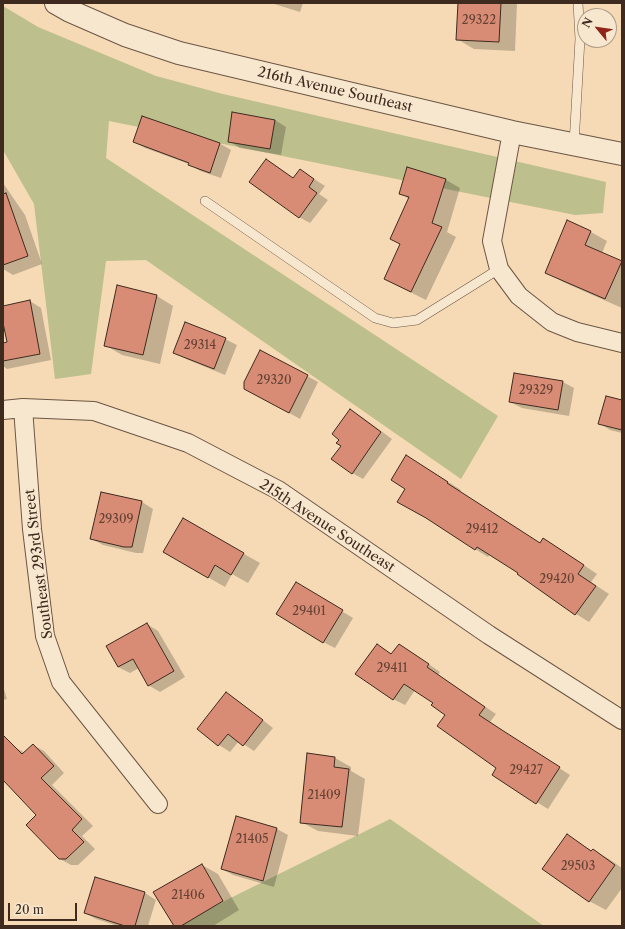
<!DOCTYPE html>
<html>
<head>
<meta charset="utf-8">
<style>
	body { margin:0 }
	#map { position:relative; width:625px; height:929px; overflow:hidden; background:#f5dab5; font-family:"Libre Caslon Text",serif }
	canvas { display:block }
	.frame { position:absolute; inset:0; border:4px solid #3e2a1e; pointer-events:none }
	.north { position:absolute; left:577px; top:8px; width:40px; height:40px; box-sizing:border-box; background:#f8e7cf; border:1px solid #ae9b88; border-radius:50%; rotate:299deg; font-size:11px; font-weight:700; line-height:16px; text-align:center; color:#3e2a1e }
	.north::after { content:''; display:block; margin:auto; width:14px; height:18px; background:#8f2418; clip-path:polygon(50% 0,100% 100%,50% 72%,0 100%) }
	.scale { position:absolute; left:8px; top:903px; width:69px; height:18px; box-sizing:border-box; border:2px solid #3e2a1e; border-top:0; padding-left:5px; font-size:12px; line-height:14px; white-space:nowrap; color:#3e2a1e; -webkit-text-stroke:3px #f8e7cf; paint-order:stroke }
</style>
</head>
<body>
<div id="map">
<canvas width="625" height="929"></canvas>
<div class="frame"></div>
<div class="north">N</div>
<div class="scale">20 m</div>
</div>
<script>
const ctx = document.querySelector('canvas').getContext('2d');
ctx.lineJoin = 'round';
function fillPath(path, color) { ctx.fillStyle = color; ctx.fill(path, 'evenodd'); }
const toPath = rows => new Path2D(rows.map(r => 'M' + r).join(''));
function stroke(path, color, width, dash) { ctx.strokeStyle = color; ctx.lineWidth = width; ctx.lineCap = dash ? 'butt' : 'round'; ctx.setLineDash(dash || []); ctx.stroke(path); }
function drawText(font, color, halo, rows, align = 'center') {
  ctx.font = font + ' "Libre Caslon Text",serif'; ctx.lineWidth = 3.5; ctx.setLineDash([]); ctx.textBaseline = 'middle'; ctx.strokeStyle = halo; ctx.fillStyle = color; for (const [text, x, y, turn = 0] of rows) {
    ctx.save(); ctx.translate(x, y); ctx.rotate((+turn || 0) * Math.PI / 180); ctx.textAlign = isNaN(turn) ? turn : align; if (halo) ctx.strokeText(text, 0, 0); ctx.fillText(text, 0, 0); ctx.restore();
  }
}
fillPath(toPath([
	[3,6,38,27,156,76,223,94,606,182,603,213,575,215,109,121,106,158,498,416,461,479,146,260,106,261,91,374,55,379,34,204,3,150],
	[390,819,544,926,174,926]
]), '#bdbf8c');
fillPath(toPath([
	[271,3,303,3,300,12],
	[459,3,517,3,515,51,474,49,457,39],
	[622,10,622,40,621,39],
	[275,120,286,127,281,155,240,148,229,141],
	[134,142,219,143,231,150,221,178,200,171,189,164,145,148],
	[267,160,278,167,294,179,300,170,325,186,319,194,328,200,310,223,299,217],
	[446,180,460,188,447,232,456,237,426,300,400,287,385,279,401,244,409,199,400,193],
	[3,183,25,215,42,264,13,275,3,269],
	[591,232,607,241,602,253,622,263,622,308,563,282,546,272],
	[157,296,173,306,160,364,122,355,105,345],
	[30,301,41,308,51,360,7,369,3,366,3,344,8,343,3,318,3,307],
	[225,339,237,345,225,375,186,359,175,353],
	[307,376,318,382,300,419,257,395],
	[563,382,574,388,569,416,522,408,510,402],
	[622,401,622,433,610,430,599,423],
	[350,411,362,417,392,439,363,479,352,473,341,439],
	[420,464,461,490,460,492,540,544,543,539,557,547,597,574,591,582,609,594,589,622,576,614,519,574,519,573,490,554,488,557,475,549],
	[102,493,142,502,153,509,143,553,136,553,103,545,92,539],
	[184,520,260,563,248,583,232,574,225,587,164,552],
	[307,590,353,618,335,648,323,642],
	[147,624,158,631,185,677,160,692,148,685,139,668,130,673,118,667],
	[377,645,392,654,399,645,410,651,440,672,438,675,496,714,490,722,516,740,570,775,548,809,493,775,498,768,435,703,415,690,405,705,393,699],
	[3,686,7,699,3,700],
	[226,693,237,700,273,728,254,751,239,741,230,752,219,745,198,729],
	[11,745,25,753,33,745,44,751,64,773,52,785,93,826,82,836,95,849,78,865,71,865,60,859,38,815,3,778,3,753],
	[335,758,351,767,351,771,365,779,358,836,318,831,301,822],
	[237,818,277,829,288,835,274,887,233,875,222,869],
	[567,835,592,851,593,850,609,859,622,868,622,888,606,910,589,901],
	[202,865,218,874,239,910,213,926,175,926],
	[96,878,145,893,156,900,148,926,118,926,96,919,85,913]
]), '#0003');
const building = toPath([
	[458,3,501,3,499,42,456,40,458,3],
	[232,112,275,120,270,149,228,142,232,112],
	[142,116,220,143,210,173,188,165,189,163,133,142,142,116],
	[266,159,293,178,300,169,314,179,309,187,317,193,299,218,249,182,266,159],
	[407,167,446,179,432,223,442,227,411,292,384,279,400,244,390,239,409,197,399,194,407,167],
	[6,193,28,256,3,265,3,194,6,193],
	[567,220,591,231,585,245,622,261,605,299,545,273,567,220],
	[117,285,157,295,143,355,104,346,117,285],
	[30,300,40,354,3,361,3,343,7,342,3,323,3,306,30,300],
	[185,322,226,338,214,369,173,353,185,322],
	[260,350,308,375,289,413,244,389,244,382,260,350],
	[514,373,563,381,558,410,509,402,514,373],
	[606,396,622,400,622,430,598,424,606,396],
	[350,409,381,432,352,474,331,459,341,446,336,443,339,440,332,434,350,409],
	[406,455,448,482,447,483,540,543,543,538,584,565,578,574,596,586,575,615,517,574,518,573,477,547,475,550,426,518,397,502,405,489,391,480,406,455],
	[101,492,142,501,132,547,124,547,90,539,101,492],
	[183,518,244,553,231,575,215,565,208,578,163,552,183,518],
	[296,582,343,610,323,643,276,614,296,582],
	[147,623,174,671,148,686,133,659,118,667,106,646,147,623],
	[377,644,391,654,399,644,429,664,427,667,485,707,479,715,505,732,560,767,536,804,492,775,496,768,437,726,445,715,431,705,433,703,404,684,393,700,355,674,377,644],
	[226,692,263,720,243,746,228,734,218,746,197,729,226,692],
	[3,735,22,754,33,744,54,766,41,778,82,819,72,830,84,842,66,859,59,859,26,825,36,815,3,780,3,735],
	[307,753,335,757,334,767,349,769,342,827,300,823,307,753],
	[236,816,277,828,263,881,221,869,236,816],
	[567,834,591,851,593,849,615,865,589,902,542,869,567,834],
	[202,864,223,901,181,926,174,926,153,892,202,864],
	[95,877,145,892,135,926,125,926,84,913,95,877]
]);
fillPath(building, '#d98c75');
stroke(building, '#3e2a1e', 1);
const service = toPath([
	[574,144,580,39,578,3],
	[205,201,375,318,393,323,417,320,499,269]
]);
const minor = toPath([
	[512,132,492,241,499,269,519,296,552,322,577,332,622,343],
	[23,408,32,529,45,636,61,682,158,804],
	[3,410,23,408,94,411,188,443,278,490,489,635,622,720]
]);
const tertiary = toPath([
	[56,3,70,11,125,35,179,53,512,132,622,154]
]);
stroke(service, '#6c5644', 10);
stroke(minor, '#6c5644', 20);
stroke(tertiary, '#6c5644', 24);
stroke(service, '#f8e7cf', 9);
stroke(minor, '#f8e7cf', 18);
stroke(tertiary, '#f8e7cf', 22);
drawText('12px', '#654234', null, [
	["29322",479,21],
	["29314",200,346],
	["29320",274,381],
	["29329",536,391],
	["29309",116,520],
	["29412",482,530],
	["29420",557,580],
	["29401",309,612],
	["29411",392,669],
	["29427",526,771],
	["21409",324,796],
	["21405",252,840],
	["29503",578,867],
	["21406",188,896]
]);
drawText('14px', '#3e2a1e', '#f8e7cf', [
	["216th Avenue Southeast",335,90,13],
	["215th Avenue Southeast",327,526,33],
	["Southeast 293rd Street",39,564,-97]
]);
</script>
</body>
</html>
